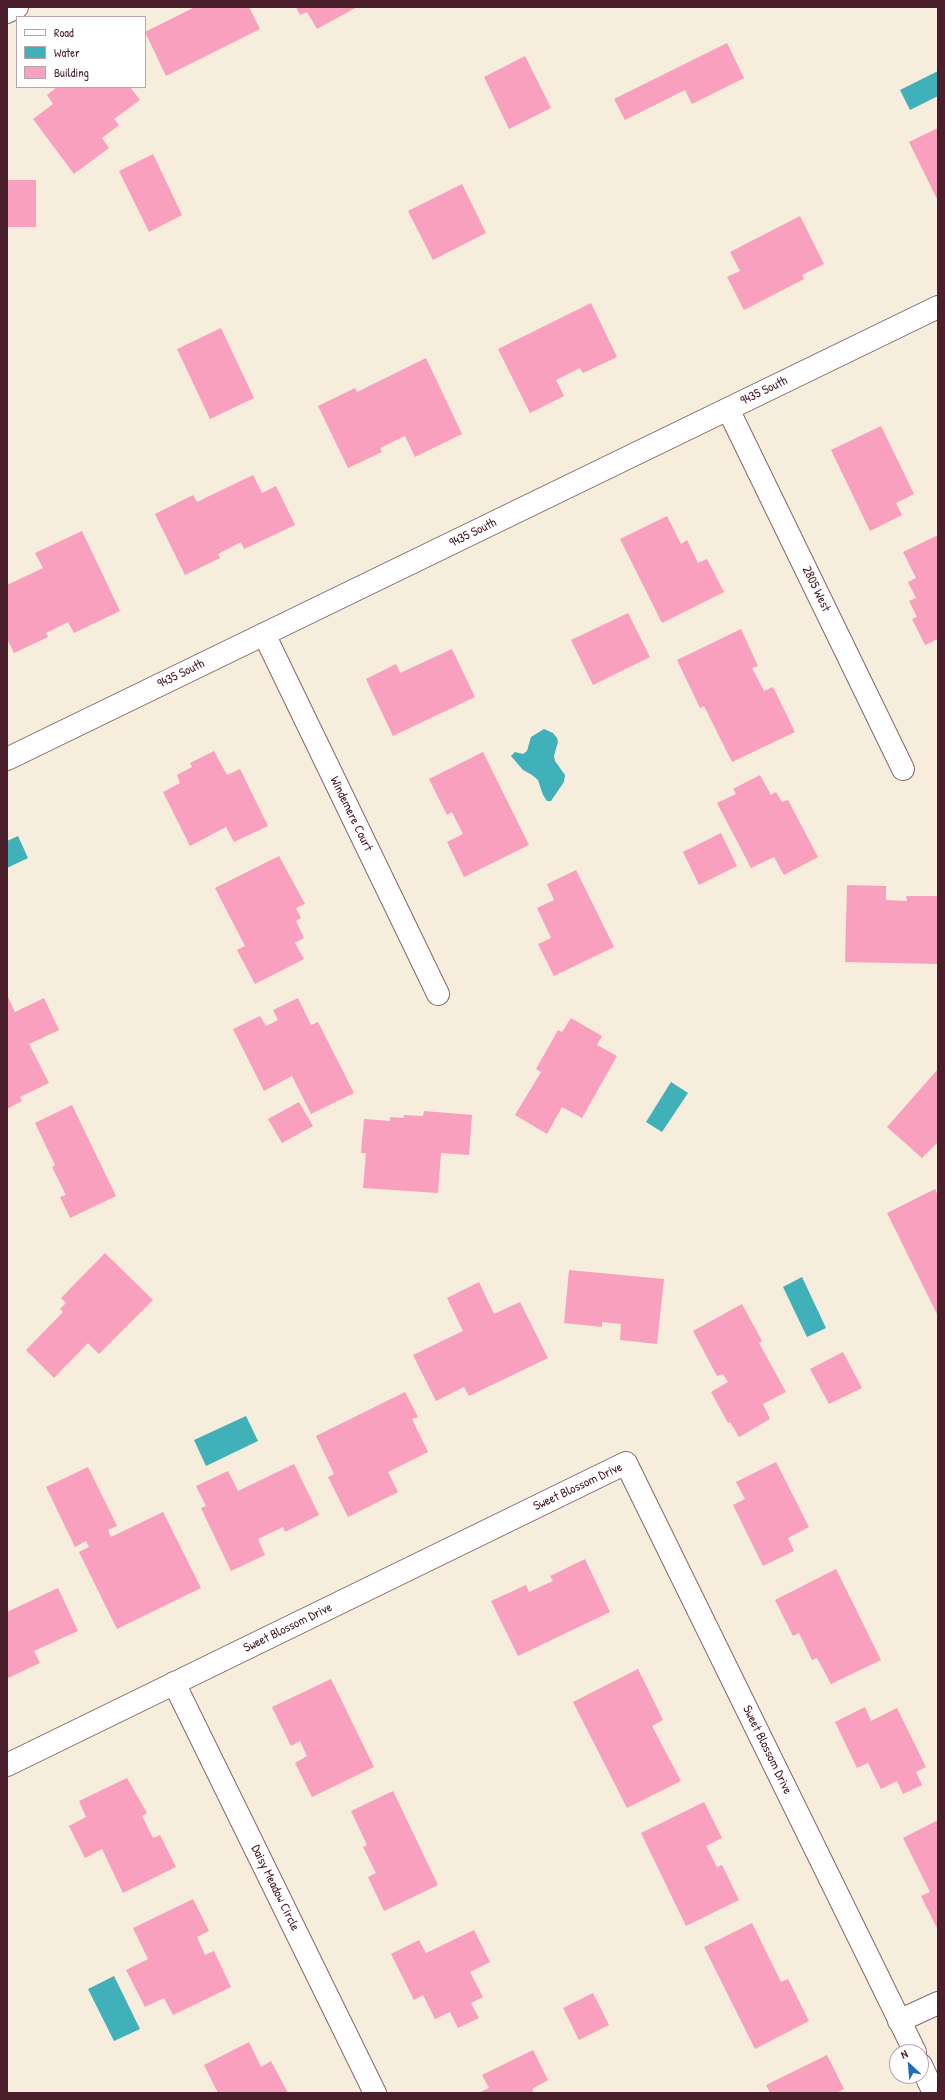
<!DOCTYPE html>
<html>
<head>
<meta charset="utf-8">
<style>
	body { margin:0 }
	#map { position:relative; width:945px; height:2100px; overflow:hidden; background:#f7eddc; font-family:"Patrick Hand",sans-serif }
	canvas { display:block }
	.frame { position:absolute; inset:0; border:8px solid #4a1f2b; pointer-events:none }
	.legend { position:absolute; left:16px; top:16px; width:130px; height:72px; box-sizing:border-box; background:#fff; border:1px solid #b7a5aa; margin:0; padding:5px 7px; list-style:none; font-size:12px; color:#4a1f2b }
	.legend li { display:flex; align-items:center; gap:8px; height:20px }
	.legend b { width:20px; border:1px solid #b7a5aa }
	.north { position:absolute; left:889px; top:2044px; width:40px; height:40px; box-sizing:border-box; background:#fff; border:1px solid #b7a5aa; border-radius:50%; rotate:334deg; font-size:11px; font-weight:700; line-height:16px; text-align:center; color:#4a1f2b }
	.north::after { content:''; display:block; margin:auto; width:14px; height:18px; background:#1f6fb2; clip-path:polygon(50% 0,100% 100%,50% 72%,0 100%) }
</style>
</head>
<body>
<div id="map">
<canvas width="945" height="2100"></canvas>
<div class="frame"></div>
<ul class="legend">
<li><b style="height:5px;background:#fff"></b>Road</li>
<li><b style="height:11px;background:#40b0b9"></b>Water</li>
<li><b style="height:11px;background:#f8a0bd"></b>Building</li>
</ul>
<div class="north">N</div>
</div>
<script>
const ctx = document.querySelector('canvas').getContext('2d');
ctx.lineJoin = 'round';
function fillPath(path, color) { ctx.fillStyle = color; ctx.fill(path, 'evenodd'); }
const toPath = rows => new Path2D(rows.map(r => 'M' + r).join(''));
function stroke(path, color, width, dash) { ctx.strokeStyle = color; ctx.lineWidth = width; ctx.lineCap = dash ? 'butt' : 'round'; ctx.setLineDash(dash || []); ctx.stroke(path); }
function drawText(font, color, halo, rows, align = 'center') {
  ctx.font = font + ' "Patrick Hand",sans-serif'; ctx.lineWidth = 3; ctx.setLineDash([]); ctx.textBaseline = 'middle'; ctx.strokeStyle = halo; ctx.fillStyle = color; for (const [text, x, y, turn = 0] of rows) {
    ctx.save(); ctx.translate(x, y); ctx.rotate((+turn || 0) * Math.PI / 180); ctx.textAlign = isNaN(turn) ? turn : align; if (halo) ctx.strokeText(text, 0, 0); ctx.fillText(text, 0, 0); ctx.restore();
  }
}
fillPath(toPath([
	[938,71,938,96,910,110,900,90],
	[544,729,553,733,557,738,558,742,554,756,555,761,565,775,564,782,551,801,547,801,543,795,538,780,532,775,523,770,511,756,515,752,523,754,527,751,531,737],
	[18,836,28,858,7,868,7,841],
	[671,1082,688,1093,662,1132,646,1122],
	[802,1277,826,1328,807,1337,783,1287],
	[246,1416,258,1441,206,1466,194,1440],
	[114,1976,140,2029,114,2041,88,1989]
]), '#40b0b9');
fillPath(toPath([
	[195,7,249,7,260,29,166,76,145,32],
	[296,7,357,7,317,29,307,12,300,15],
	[727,43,744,78,692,104,685,90,625,120,614,99],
	[525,56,551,108,509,129,484,77],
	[57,87,130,87,140,100,114,119,119,125,102,138,109,148,74,174,33,119,53,104,47,95],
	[938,128,938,201,909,142],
	[153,154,182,215,149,232,119,171],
	[7,180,36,180,36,227,7,227],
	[462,184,486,233,433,260,408,211],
	[800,216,824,264,802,275,804,279,744,310,727,277,740,271,730,252],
	[591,303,617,357,583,373,580,368,556,380,564,396,530,413,498,349],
	[221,328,254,398,210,419,177,349],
	[426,358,462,434,415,457,405,436,380,448,382,452,348,468,318,406,355,388,357,392],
	[881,426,914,494,896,503,902,515,870,531,831,450],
	[253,475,262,493,276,486,295,525,244,549,241,542,218,554,220,558,185,575,155,514,193,495,197,502],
	[667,516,681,544,687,540,698,563,707,559,724,592,662,623,620,539],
	[82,531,120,611,74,633,68,622,46,633,48,637,14,653,7,639,7,585,43,568,35,553],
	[938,535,938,639,925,645,912,619,917,617,909,601,916,598,908,582,916,578,903,552],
	[628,613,650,657,593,685,571,640],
	[741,629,758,666,752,668,764,691,773,687,795,732,732,762,704,706,700,708,677,660],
	[452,649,475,697,393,736,366,679,396,664,400,673],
	[214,751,227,775,240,769,268,826,234,842,226,827,190,846,163,792,180,783,177,775,192,767,190,763],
	[483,752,529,845,464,877,447,842,463,834,452,812,447,815,429,779],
	[760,775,771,795,776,792,782,802,788,800,818,857,784,875,774,857,751,868,717,803,736,794,733,789],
	[721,833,737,866,699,885,683,852],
	[279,856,305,904,296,908,301,918,296,921,304,938,295,943,304,959,255,984,237,950,245,946,215,888],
	[576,870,614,947,554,976,538,944,551,938,537,908,554,900,547,884],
	[847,885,886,886,886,900,907,901,906,896,938,896,938,964,845,962],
	[7,995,15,1012,44,998,59,1030,29,1044,49,1083,20,1097,22,1101,7,1109],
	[298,998,311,1025,318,1022,354,1093,311,1114,292,1076,264,1091,233,1029,260,1016,266,1026,278,1020,273,1010],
	[571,1018,602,1036,597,1045,617,1056,582,1118,562,1107,547,1134,515,1115,541,1072,536,1069,558,1030,562,1032],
	[938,1069,938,1144,937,1143,922,1158,887,1127],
	[299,1102,313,1126,282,1143,268,1119],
	[72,1105,116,1196,70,1218,60,1197,66,1195,52,1167,55,1165,35,1123],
	[424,1111,472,1115,469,1155,441,1153,438,1193,363,1188,366,1153,361,1153,364,1119,390,1121,390,1117,403,1118,404,1115,423,1116],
	[935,1189,938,1196,938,1316,887,1213],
	[105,1253,153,1300,99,1354,88,1343,54,1378,26,1350,63,1312,60,1309,66,1303,61,1298],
	[569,1270,664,1279,657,1344,620,1340,621,1324,602,1322,602,1327,564,1323],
	[479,1282,494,1314,520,1302,548,1358,469,1396,464,1387,436,1401,413,1355,463,1331,447,1298],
	[742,1304,762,1341,759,1343,786,1392,763,1404,770,1419,739,1437,730,1422,728,1423,711,1392,728,1382,723,1374,717,1376,693,1331],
	[843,1352,862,1388,829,1404,810,1369],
	[405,1392,418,1417,412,1419,428,1452,388,1472,398,1492,348,1517,328,1477,334,1474,316,1436],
	[776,1462,809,1527,788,1538,794,1551,763,1566,733,1505,745,1499,736,1482],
	[294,1464,319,1515,285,1532,283,1527,258,1539,265,1555,231,1571,201,1508,206,1506,196,1486,228,1471,238,1491],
	[88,1467,117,1526,108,1530,111,1537,163,1512,201,1588,117,1629,79,1552,89,1547,86,1541,75,1547,46,1487],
	[585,1559,610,1612,518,1656,491,1601,526,1585,529,1592,553,1581,550,1576],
	[836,1569,881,1660,831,1684,817,1658,812,1660,799,1633,793,1636,775,1600],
	[58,1588,78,1631,34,1651,40,1663,8,1678,7,1612],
	[638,1669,663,1720,652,1726,681,1781,627,1808,573,1702],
	[331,1679,374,1767,312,1797,295,1763,307,1756,300,1741,291,1746,272,1707],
	[865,1707,871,1721,897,1708,926,1767,916,1772,922,1785,903,1794,897,1781,881,1789,868,1763,857,1768,835,1722],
	[127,1778,147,1813,142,1816,153,1838,160,1835,176,1867,123,1893,102,1849,85,1858,69,1826,86,1817,79,1801],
	[393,1791,438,1885,384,1911,368,1877,376,1873,363,1847,367,1845,351,1811],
	[704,1802,722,1838,706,1846,717,1867,722,1865,739,1900,686,1926,641,1833],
	[938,1820,938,1928,937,1928,921,1896,930,1892,903,1838],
	[193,1899,209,1931,197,1937,205,1955,214,1951,231,1987,173,2015,164,1998,145,2007,126,1970,148,1959,133,1928],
	[752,1923,781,1982,788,1979,809,2021,755,2049,704,1947],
	[474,1930,490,1962,470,1972,483,1997,471,2003,479,2018,458,2028,450,2012,435,2019,423,1995,414,2000,391,1954,419,1940,426,1953],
	[593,1993,609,2025,579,2040,563,2008],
	[249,2042,261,2067,271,2061,288,2093,218,2093,204,2065],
	[533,2050,548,2080,532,2089,534,2093,478,2093,489,2088,482,2075],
	[827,2055,844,2089,836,2093,770,2093,766,2085]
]), '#f8a0bd');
const minor = toPath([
	[7,12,17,7],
	[728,409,903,769],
	[264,634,438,994],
	[7,759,938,307],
	[174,1683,375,2093],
	[7,1765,626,1463,915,2052],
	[899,2021,938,2003],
	[921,2065,934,2093]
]);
stroke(minor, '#876769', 24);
stroke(minor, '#fff', 22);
drawText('13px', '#4a1f2b', '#fff', [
	["9435 South",764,391,-26],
	["9435 South",473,533,-26],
	["2805 West",816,589,64],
	["9435 South",181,674,-26],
	["Windemere Court",351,814,64],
	["Sweet Blossom Drive",578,1487,-25],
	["Sweet Blossom Drive",288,1628,-26],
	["Sweet Blossom Drive",767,1750,64],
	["Daisy Meadow Circle",275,1888,64]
]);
</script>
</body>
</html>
